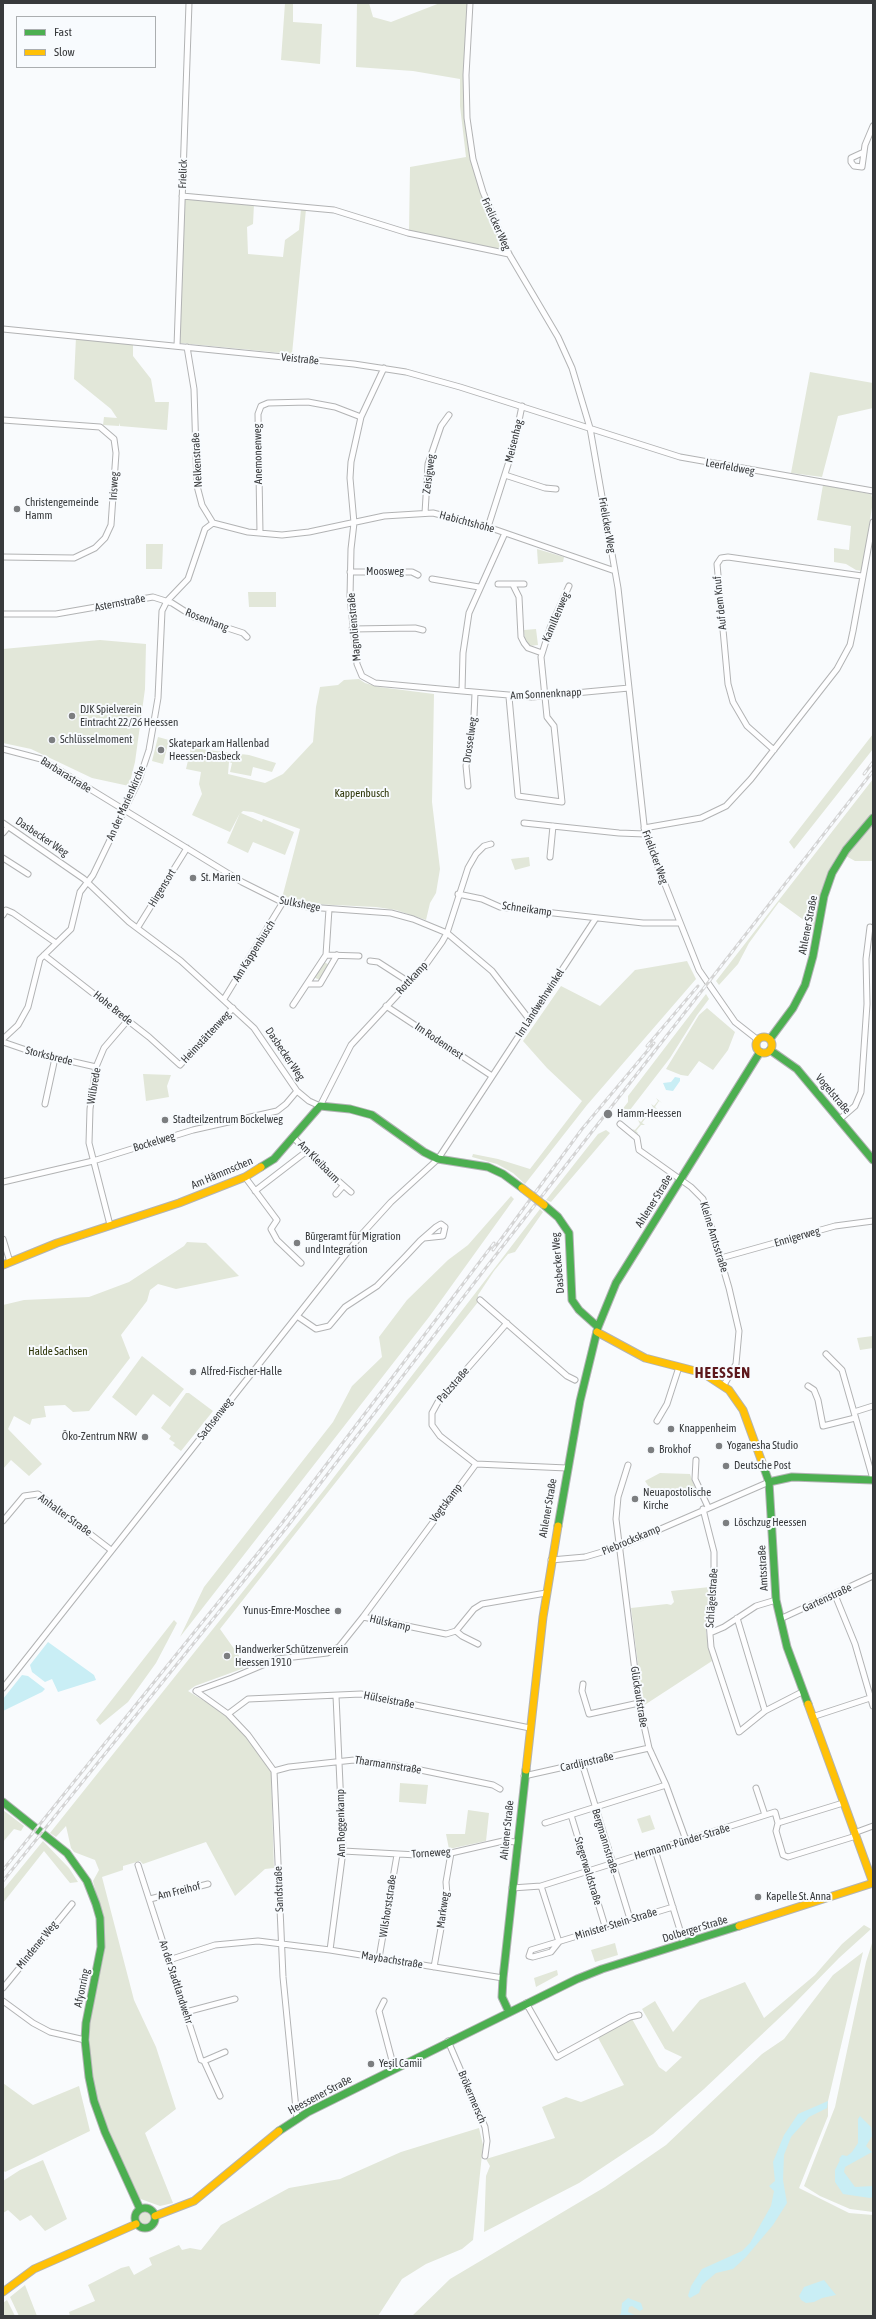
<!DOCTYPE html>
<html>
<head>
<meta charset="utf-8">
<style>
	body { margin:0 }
	#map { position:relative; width:876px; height:2319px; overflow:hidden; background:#f9fbfd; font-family:"Asap Condensed",sans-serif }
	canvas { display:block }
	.frame { position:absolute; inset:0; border:4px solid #383a3c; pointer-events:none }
	.legend { position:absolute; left:16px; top:16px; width:140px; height:52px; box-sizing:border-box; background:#f8fbfe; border:1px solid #abaeb0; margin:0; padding:5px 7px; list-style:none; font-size:12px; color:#383a3c }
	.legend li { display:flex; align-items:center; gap:8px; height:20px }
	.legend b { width:20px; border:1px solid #abaeb0 }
</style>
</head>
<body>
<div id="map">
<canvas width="876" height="2319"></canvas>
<div class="frame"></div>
<ul class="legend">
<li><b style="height:5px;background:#4caf50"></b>Fast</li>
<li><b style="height:5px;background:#ffc107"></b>Slow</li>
</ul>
</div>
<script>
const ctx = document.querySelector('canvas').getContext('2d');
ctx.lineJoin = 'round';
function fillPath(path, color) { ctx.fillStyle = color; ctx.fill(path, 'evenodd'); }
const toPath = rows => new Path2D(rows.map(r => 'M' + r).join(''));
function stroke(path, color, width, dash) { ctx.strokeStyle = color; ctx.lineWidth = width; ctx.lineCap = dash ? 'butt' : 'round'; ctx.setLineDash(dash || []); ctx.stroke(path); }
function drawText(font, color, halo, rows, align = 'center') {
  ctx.font = font + ' "Asap Condensed",sans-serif'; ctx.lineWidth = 4; ctx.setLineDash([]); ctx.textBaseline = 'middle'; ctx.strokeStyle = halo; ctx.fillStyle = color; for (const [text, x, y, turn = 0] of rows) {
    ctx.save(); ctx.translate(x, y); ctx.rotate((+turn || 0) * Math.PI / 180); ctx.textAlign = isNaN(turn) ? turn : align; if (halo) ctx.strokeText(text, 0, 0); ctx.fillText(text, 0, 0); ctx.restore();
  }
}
fillPath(toPath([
	[285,3,293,3,293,22,322,24,320,64,281,60],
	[357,3,369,3,373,17,391,22,440,3,468,3,463,75,465,118,471,158,481,194,502,244,501,248,497,251,409,232,410,167,466,157,460,106,460,79,413,71,356,67],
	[184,198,254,204,253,224,247,227,248,254,283,257,285,240,299,230,301,209,306,209,292,354,180,343],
	[76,337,133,343,133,356,151,379,155,402,169,402,167,430,120,426,119,423,119,426,103,425,104,417,117,418,111,409,74,379],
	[810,372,873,383,873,408,838,416,822,477,791,473],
	[823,485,871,494,873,501,862,571,856,570,846,564,834,562,834,548,849,550,851,526,817,520],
	[146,544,163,544,162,569,146,569],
	[537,549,564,557,563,562,538,564],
	[248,592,276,592,276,607,249,607],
	[536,629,538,645,530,646,525,642,524,630],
	[100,640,146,644,145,689,135,762,129,786,92,778,31,749,3,743,3,649],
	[359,679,365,683,379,687,434,694,432,802,440,869,436,893,430,903,426,920,396,910,376,907,313,904,282,898,300,829,253,812,243,811,241,813,262,822,263,819,294,832,285,855,253,842,248,853,227,843,240,813,230,832,192,815,202,794,199,784,201,772,186,769,191,748,249,755,276,763,272,772,253,767,251,776,230,772,232,763,229,762,228,774,265,783,283,774,313,742,316,707,320,687,338,685,344,680],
	[873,734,873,749,794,849,789,842],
	[158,737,169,740,163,764,152,761],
	[873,779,873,814,844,847,827,876,821,895,816,929,779,902,749,943,738,964,719,985,716,981],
	[873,823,873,861,855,861,846,856],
	[529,857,530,866,515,870,511,859],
	[323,961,329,965,320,980,313,977],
	[687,961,696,979,587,1105,525,1184,513,1173,497,1164,472,1157,473,1154,498,1159,530,1169,582,1101,547,1068,523,1041,561,986,600,1006,635,970],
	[706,994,709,999,697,1015,670,1058,623,1119,621,1111,628,1102,628,1096],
	[707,1008,735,1032,728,1050,713,1070,699,1061,688,1076,681,1075,666,1069,699,1015],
	[143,1074,171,1075,167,1086,169,1097,146,1101],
	[656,1098,662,1103,659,1101,655,1107,657,1109,654,1108,648,1115,651,1117,647,1116,642,1123,645,1125,641,1125,636,1131,638,1133,637,1134,632,1129,635,1130,640,1124,638,1120,641,1122,646,1116,644,1113,648,1114,653,1107,651,1104,654,1106,658,1101],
	[606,1130,610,1133,551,1202,546,1200,598,1134],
	[511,1196,514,1199,429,1317,180,1637,204,1587,333,1422,352,1386,382,1357,379,1337,407,1300,448,1260,468,1245],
	[540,1209,543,1212,515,1252,508,1254,494,1271,478,1295,478,1302,220,1629,247,1667,195,1686,188,1691,224,1713,248,1739,271,1772,274,1868,265,1869,235,1896,206,1842,143,1864,140,1861,123,1866,123,1870,102,1877,134,2000,156,2047,176,2109,145,2133,173,2203,160,2206,138,2198,103,2120,95,2097,90,2062,90,2021,104,1954,103,1921,93,1881,99,1870,95,1860,74,1852,71,1848,66,1826,56,1837,50,1833,324,1490],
	[187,1242,206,1243,239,1276,176,1289,158,1284,150,1290,147,1301,121,1335,130,1358,89,1411,73,1412,65,1405,44,1406,46,1417,32,1419,30,1425,14,1416,8,1429,42,1464,29,1476,11,1460,3,1469,3,1305,24,1300,89,1297,129,1282,184,1246],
	[873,1336,873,1348,860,1350,857,1338],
	[142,1356,184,1389,170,1407,153,1394,136,1416,112,1397],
	[186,1393,189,1393,213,1411,181,1451,173,1445,175,1443,169,1439,171,1436,161,1428],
	[660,1473,690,1474,697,1494,655,1496,645,1481],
	[710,1587,706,1632,712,1661,643,1706,631,1608,667,1604,671,1605,674,1602,671,1591],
	[174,1620,177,1623,156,1663,128,1702,100,1725,96,1720],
	[400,1783,428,1785,426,1804,399,1802],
	[3,1810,24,1826,21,1831,14,1829,3,1842],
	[468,1810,489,1813,486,1841,449,1849,446,1834,465,1834],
	[650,1815,655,1829,642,1833,637,1819],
	[43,1841,69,1868,78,1882,70,1883,44,1851,3,1903,3,1890],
	[864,1925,871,1929,839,1958,792,2006,704,2089,653,2134,579,2183,484,2232,486,2176,490,2166,486,2159,555,2138,542,2107,566,2097,581,2102,624,2085,597,2036,632,2019,659,2067,666,2072,682,2057,665,2049,642,2009,655,2001,673,2032,700,2000,745,1982,764,2018,815,1975,842,1944],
	[873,1940,873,2212,850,2209,820,2196,804,2186,835,2107,866,1962],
	[615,1943,618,1955,595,1962,591,1950],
	[863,1952,828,2101,828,2116,799,2188,849,2213,873,2215,873,2316,412,2316,450,2279,605,2187,666,2145,762,2054,784,2039,833,1975],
	[557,1970,558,1975,536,1987,534,1978],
	[3,2083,33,2105,79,2086,90,2131,5,2172,3,2170],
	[479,2128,483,2145,473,2240,462,2249,426,2264,402,2279,378,2316,70,2316,69,2312,95,2301,88,2285,121,2268,129,2266,134,2275,152,2265,149,2258,179,2245,182,2250,190,2248,201,2250,221,2225,289,2188,340,2179,401,2152],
	[43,2160,67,2219,45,2231,31,2215,20,2221,8,2210,3,2213,3,2181,20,2170],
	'139.5 2218a5.5 5.5 0 1 1 11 0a5.5 5.5 0 1 1-11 0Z',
	[25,2285,37,2316,19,2316,10,2297],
	[7,2300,15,2316,3,2316,3,2303]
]), '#e2e7d9');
fillPath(toPath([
	[675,1077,680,1078,680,1081,673,1091,666,1090,663,1083,671,1082],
	[48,1642,94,1675,96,1680,58,1692,52,1679,45,1682,32,1672,30,1665],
	[22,1675,28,1676,45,1689,42,1692,3,1711,3,1699],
	[828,2101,827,2108,809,2117,791,2137,784,2155,783,2180,787,2203,773,2225,746,2257,733,2269,716,2273,702,2285,699,2293,690,2298,688,2296,691,2286,702,2269,742,2251,750,2243,771,2206,774,2191,769,2186,775,2181,773,2162,784,2135,798,2114],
	[860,2116,871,2127,872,2136,866,2146,872,2152,845,2167,844,2172,855,2187,873,2186,873,2197,870,2198,843,2194,835,2182,835,2170,840,2160,839,2159,842,2155,847,2156,852,2152,858,2143,858,2119],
	[824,2280,836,2295,822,2298,814,2302,806,2303,801,2300,799,2296,804,2287],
	[628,2298,641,2303,643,2309,640,2311,632,2306,629,2307,628,2312,637,2316,616,2316,621,2314,622,2303]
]), '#c9eef5');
const street = toPath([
	[470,3,466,75,467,118,473,159,483,192,509,254,558,337,572,368,590,428,618,588,645,834,699,970,735,1022,758,1040],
	[864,152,851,158,851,162,854,166,862,167,865,145,873,126],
	[182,196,334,210,408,233,509,254],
	[3,329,354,364,406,372,460,387,680,457,873,491],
	[177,346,189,3],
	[187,347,194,389,197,486,202,505,213,523,248,532,282,535,309,532,384,516,433,513,488,527,615,571],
	[384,368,361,417,351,462,350,478,354,523,351,549,350,597,357,664,362,676,375,683,462,691],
	[3,420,100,427,114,439,116,453,111,525,105,538,95,548,74,558,3,557],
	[505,475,545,488,556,489],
	[425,513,428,464,441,426,449,415],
	[488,527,513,449,522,406],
	[260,533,258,414,261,406,268,403,308,402,335,407,361,417],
	[505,533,469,613,463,653,462,691,532,697,629,688],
	[350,572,412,572,418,575],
	[432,579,479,587],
	[498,584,524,584],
	[513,585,519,597,521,637,524,643,528,648,542,653],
	[3,614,56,614,153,597,172,603,194,617,243,633,247,637],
	[352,629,415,628,423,630],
	[509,697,518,796,562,802,554,726,547,717,541,657,550,628,569,586],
	[3,749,41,759,242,882,280,901,308,907,391,913,413,919,447,933,492,971,529,1019],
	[774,750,747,726,733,702,728,684,717,564,721,558,728,557,862,576],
	[468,786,466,766,474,716,475,693],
	[3,823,84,879,129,922,181,961,254,1028,297,1091,309,1101,320,1106,351,1045,427,963,442,942,447,933,468,868,476,854,484,846,491,844],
	[524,823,619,833,645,834],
	[644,828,701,818,726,806,751,779,837,669,850,645,853,631,873,522],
	[3,833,8,827],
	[550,857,553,826],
	[3,858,28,874],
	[458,894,482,899,500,907,643,923,680,923],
	[3,915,6,910,13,913,56,943],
	[138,927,187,848],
	[44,955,149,1037,180,1065,233,1008],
	[326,955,359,956],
	[370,961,378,962,409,982],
	[307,984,320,984,337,955],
	[224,999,283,902],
	[293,1005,326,955,329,909],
	[386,1006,492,1076],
	[3,1039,18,1025,28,1007,40,959,71,929,80,892,93,875,139,780,149,750,158,698,162,611,167,601,188,579,205,529,213,523],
	[3,1042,35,1053,96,1067],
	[45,1104,55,1058],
	[840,1119,855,1106,861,1092,867,1004,866,959,870,927],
	[620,1124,637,1138,639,1150,691,1187,703,1199,729,1288,739,1331,736,1364,724,1385],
	[294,1138,317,1162,351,1192],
	[245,1177,277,1220,271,1229,277,1240,301,1263],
	[3,1182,93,1161,193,1130,277,1111,286,1104,297,1091],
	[255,1191,307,1151],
	[336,1194,343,1186],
	[110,1225,89,1143,90,1109,96,1067,104,1048,128,1020],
	[3,1239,10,1262],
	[721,1258,835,1226,873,1221],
	[480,1300,567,1376,575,1380],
	[297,1316,316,1329,329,1326,345,1307,377,1286,406,1256,420,1241,436,1227,441,1224,445,1227,443,1236,424,1238],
	[826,1354,842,1370,873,1479],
	[808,1386,814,1390,818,1400,823,1426,855,1418],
	[854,1412,873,1406],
	[657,1421,667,1404,679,1367],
	[696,1460,695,1479,708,1507],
	[476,1464,440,1436,432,1425,432,1413,438,1402,507,1323],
	[476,1464,567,1468],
	[628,1465,618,1497,616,1519,639,1703,649,1748,666,1785,686,1840],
	[703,1509,714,1552,714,1582,709,1622,711,1647,739,1732,765,1711,802,1692],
	[3,1521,24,1496,38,1494,111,1550],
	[551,1560,585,1557,619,1547,769,1482],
	[835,1595,855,1644,873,1706],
	[363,1617,446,1634,456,1631,474,1609,482,1604,546,1593],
	[737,1618,765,1711],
	[780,1619,873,1576],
	[456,1631,462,1636,478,1644],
	[710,1633,724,1627,756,1606,776,1600],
	[583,1684,582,1691,589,1714,639,1703],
	[3,1688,361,1235,391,1202,438,1159,596,918],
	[196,1691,228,1714,248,1735,274,1771,283,1977,297,2119],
	[196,1691,232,1678,277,1659,327,1653,339,1647,363,1617,476,1464],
	[228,1714,248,1699,361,1694,530,1728],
	[812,1717,870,1698],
	[582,1763,630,1919],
	[274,1771,289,1767,354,1760,401,1766,493,1785,500,1789],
	[524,1776,649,1748],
	[756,1788,765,1815],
	[571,1815,605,1926],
	[545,1823,666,1785],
	[778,1823,776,1831,783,1855,788,1857,856,1836],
	[854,1833,873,1826],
	[655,1850,684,1943],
	[343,1851,417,1855,451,1853,503,1841,517,1842],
	[138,1865,201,2060,204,2061,220,2096],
	[541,1886,559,1942],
	[512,1888,541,1886,775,1812,778,1823,843,1803],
	[150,1899,208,1884],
	[559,1942,551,1952,533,1957,529,1956,531,1950,673,1907],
	[330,1950,343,1851,336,1696],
	[379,1958,397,1855],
	[169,1960,215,1945,258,1941,330,1950,503,1978],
	[434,1967,447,1895,446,1882,451,1853],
	[3,1988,72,1904],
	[3,2001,33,2023,50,2032,85,2040],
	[384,2001,379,2011,394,2068],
	[526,2003,557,2057,630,2017,639,2015],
	[186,2012,235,1999],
	[448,2041,485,2127,487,2141,485,2156],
	[204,2061,225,2052]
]);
const fast = toPath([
	[770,1039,793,1008,805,985,813,956,824,896,832,873,846,850,873,818],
	[770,1050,797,1069,873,1160],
	[261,1167,274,1159,320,1106,350,1109,372,1115,424,1152,438,1159,488,1167,503,1174,522,1188],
	[544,1205,558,1217,569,1233,572,1300,579,1310,598,1327],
	[763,1465,769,1482,776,1600,787,1647,808,1704],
	[769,1482,792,1477,873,1480],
	[558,1526,580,1401,598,1327,616,1283,760,1052],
	[3,1802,67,1853,87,1881,96,1904,100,1918,101,1947,86,2023,85,2040,89,2077,94,2101,105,2132,140,2209],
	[509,2012,502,1997,503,1978,526,1770],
	[279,2131,308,2112,577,1979,602,1969,739,1926],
	'135 2218a10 10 0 1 1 20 0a10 10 0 1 1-20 0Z'
]);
const slow = toPath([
	'756 1045a8 8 0 1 1 16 0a8 8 0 1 1-16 0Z',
	[3,1265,57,1243,179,1203,245,1177,261,1167],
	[597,1332,645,1358,703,1373,729,1390,743,1410,763,1465],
	[808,1704,873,1883],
	[526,1770,543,1617,558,1526],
	[739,1926,873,1883],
	[155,2216,194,2201,279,2131],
	[3,2292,34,2269,136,2224]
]);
stroke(street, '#b2b3b4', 7);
stroke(fast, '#b2b3b4', 9);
stroke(slow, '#b2b3b4', 9);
stroke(street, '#fefeff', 5);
stroke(fast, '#4caf50', 7);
stroke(slow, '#ffc107', 7);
const rail = toPath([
	[864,774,873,762],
	[647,1046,698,986],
	[493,1250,582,1129,654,1043],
	[3,1870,282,1523,494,1243],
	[3,1881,287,1527,485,1269,873,771]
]);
stroke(rail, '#d4d4d4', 3);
stroke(rail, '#f8fbfe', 1.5, [4.5]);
const slowBridge = toPath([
	[522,1188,544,1205]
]);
stroke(slowBridge, '#b2b3b4', 9, []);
stroke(slowBridge, '#ffc107', 7);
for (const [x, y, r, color] of [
	[17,509,4,"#7c7e80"],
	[72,716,4,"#7c7e80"],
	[52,740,4,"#7c7e80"],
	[161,750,4,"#7c7e80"],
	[193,878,4,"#7c7e80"],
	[608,1114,5,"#7c7e80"],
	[165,1120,4,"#7c7e80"],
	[297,1243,4,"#7c7e80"],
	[193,1372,4,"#7c7e80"],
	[671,1429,4,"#7c7e80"],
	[145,1437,4,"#7c7e80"],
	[719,1446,4,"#7c7e80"],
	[651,1450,4,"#7c7e80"],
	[726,1466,4,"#7c7e80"],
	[635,1499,4,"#7c7e80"],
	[726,1523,4,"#7c7e80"],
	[338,1611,4,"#7c7e80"],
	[227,1656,4,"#7c7e80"],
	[758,1897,4,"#7c7e80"],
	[371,2064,4,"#7c7e80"]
]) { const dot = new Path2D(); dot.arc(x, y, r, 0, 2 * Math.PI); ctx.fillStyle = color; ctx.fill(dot); stroke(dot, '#f8fbfe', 1.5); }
drawText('11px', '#383a3c', '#f8fbfe', [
	["Frielick",183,174,-88],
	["Frielicker Weg",496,224,66],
	["Veistraße",300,359,6],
	["Meisenhag",514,441,-76],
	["Anemonenweg",258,454,-91],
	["Nelkenstraße",197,460,-93],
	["Leerfeldweg",730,467,10],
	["Zeisigweg",429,474,-83],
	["Irisweg",114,486,-87],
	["Habichtshöhe",467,522,15],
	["Frielicker Weg",607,525,80],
	["Moosweg",385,572],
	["Asternstraße",120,603,-11],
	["Auf dem Knuf",720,603,-96],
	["Kamillenweg",556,617,-67],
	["Rosenhang",207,620,21],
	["Magnolienstraße",354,627,-95],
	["Am Sonnenknapp",546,694,-3],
	["Drosselweg",470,740,-82],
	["Barbarastraße",66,775,32],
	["An der Marienkirche",126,803,-66],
	["Dasbecker Weg",42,837,34],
	["Frielicker Weg",655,857,70],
	["Hirgensort",162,888,-59],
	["Sulkshege",300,904,11],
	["Schneikamp",527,909,8],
	["Ahlener Straße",808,925,-79],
	["Am Kappenbusch",254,951,-58],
	["Rottkamp",412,978,-47],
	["Im Landwehrwinkel",540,1003,-57],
	["Hohe Brede",113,1008,39],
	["Heimstättenweg",206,1037,-47],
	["Im Rodennest",439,1041,34],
	["Dasbecker Weg",285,1054,56],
	["Storksbrede",49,1056,14],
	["Wilbrede",94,1086,-80],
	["Vogelstraße",833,1094,50],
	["Bockelweg",154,1142,-17],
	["Am Kleibaum",319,1162,45],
	["Am Hämmschen",222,1173,-23],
	["Ahlener Straße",654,1201,-58],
	["Kleine Amtsstraße",714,1237,73],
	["Ennigerweg",797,1237,-16],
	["Dasbecker Weg",558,1263,-95],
	["Palzstraße",453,1385,-49],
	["Sachsenweg",215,1419,-52],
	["Vogtskamp",446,1503,-53],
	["Ahlener Straße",548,1508,-80],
	["Anhalter Straße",65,1515,36],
	["Piebrockskamp",631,1540,-23],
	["Amtsstraße",763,1568,-93],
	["Schlägelstraße",712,1598,-86],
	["Gartenstraße",827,1598,-25],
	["Hülskamp",390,1623,13],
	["Glückaufstraße",639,1697,81],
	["Hülseistraße",389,1700,11],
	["Cardijnstraße",587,1762,-13],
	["Tharmannstraße",388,1765,9],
	["Am Roggenkamp",341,1823,-91],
	["Ahlener Straße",507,1830,-84],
	["Bergmannstraße",605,1841,73],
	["Hermann-Pünder-Straße",682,1842,-17],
	["Torneweg",431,1853,-4],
	["Stegerwaldstraße",588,1871,73],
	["Sandstraße",279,1889,-92],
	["Am Freihof",179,1891,-14],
	["Wilshorststraße",388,1906,-81],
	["Markweg",443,1910,-82],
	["Minister-Stein-Straße",616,1924,-17],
	["Dolberger Straße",695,1929,-17],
	["Mindener Weg",37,1945,-51],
	["Maybachstraße",392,1960,9],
	["An der Stadtlandwehr",176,1982,72],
	["Afyonring",82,1988,-78],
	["Heessener Straße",320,2095,-28],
	["Brökermersch",472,2097,67]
]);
drawText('11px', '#383a3c', '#f8fbfe', [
	["Christengemeinde",25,503],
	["Hamm",25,516],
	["DJK Spielverein",80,710],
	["Eintracht 22/26 Heessen",80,723],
	["Schlüsselmoment",60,740],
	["Skatepark am Hallenbad",169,744],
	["Heessen-Dasbeck",169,757],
	["St. Marien",201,878],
	["Hamm-Heessen",617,1114],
	["Stadteilzentrum Bockelweg",173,1120],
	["Bürgeramt für Migration",305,1237],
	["und Integration",305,1250],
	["Alfred-Fischer-Halle",201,1372],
	["Knappenheim",679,1429],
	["Öko-Zentrum NRW",137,1437,"right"],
	["Yoganesha Studio",727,1446],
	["Brokhof",659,1450],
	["Deutsche Post",734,1466],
	["Neuapostolische",643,1493],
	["Kirche",643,1506],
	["Löschzug Heessen",734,1523],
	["Yunus-Emre-Moschee",330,1611,"right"],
	["Handwerker Schützenverein",235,1650],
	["Heessen 1910",235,1663],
	["Kapelle St. Anna",766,1897],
	["Yeşil Camii",379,2064]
], 'left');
drawText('11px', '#2a3203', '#f8fbfe', [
	["Kappenbusch",362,794],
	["Halde Sachsen",58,1352]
]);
ctx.letterSpacing = '1px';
drawText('bold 15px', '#5d181c', '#f8fbfe', [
	["HEESSEN",723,1373]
]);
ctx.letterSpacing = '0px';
</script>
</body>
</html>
